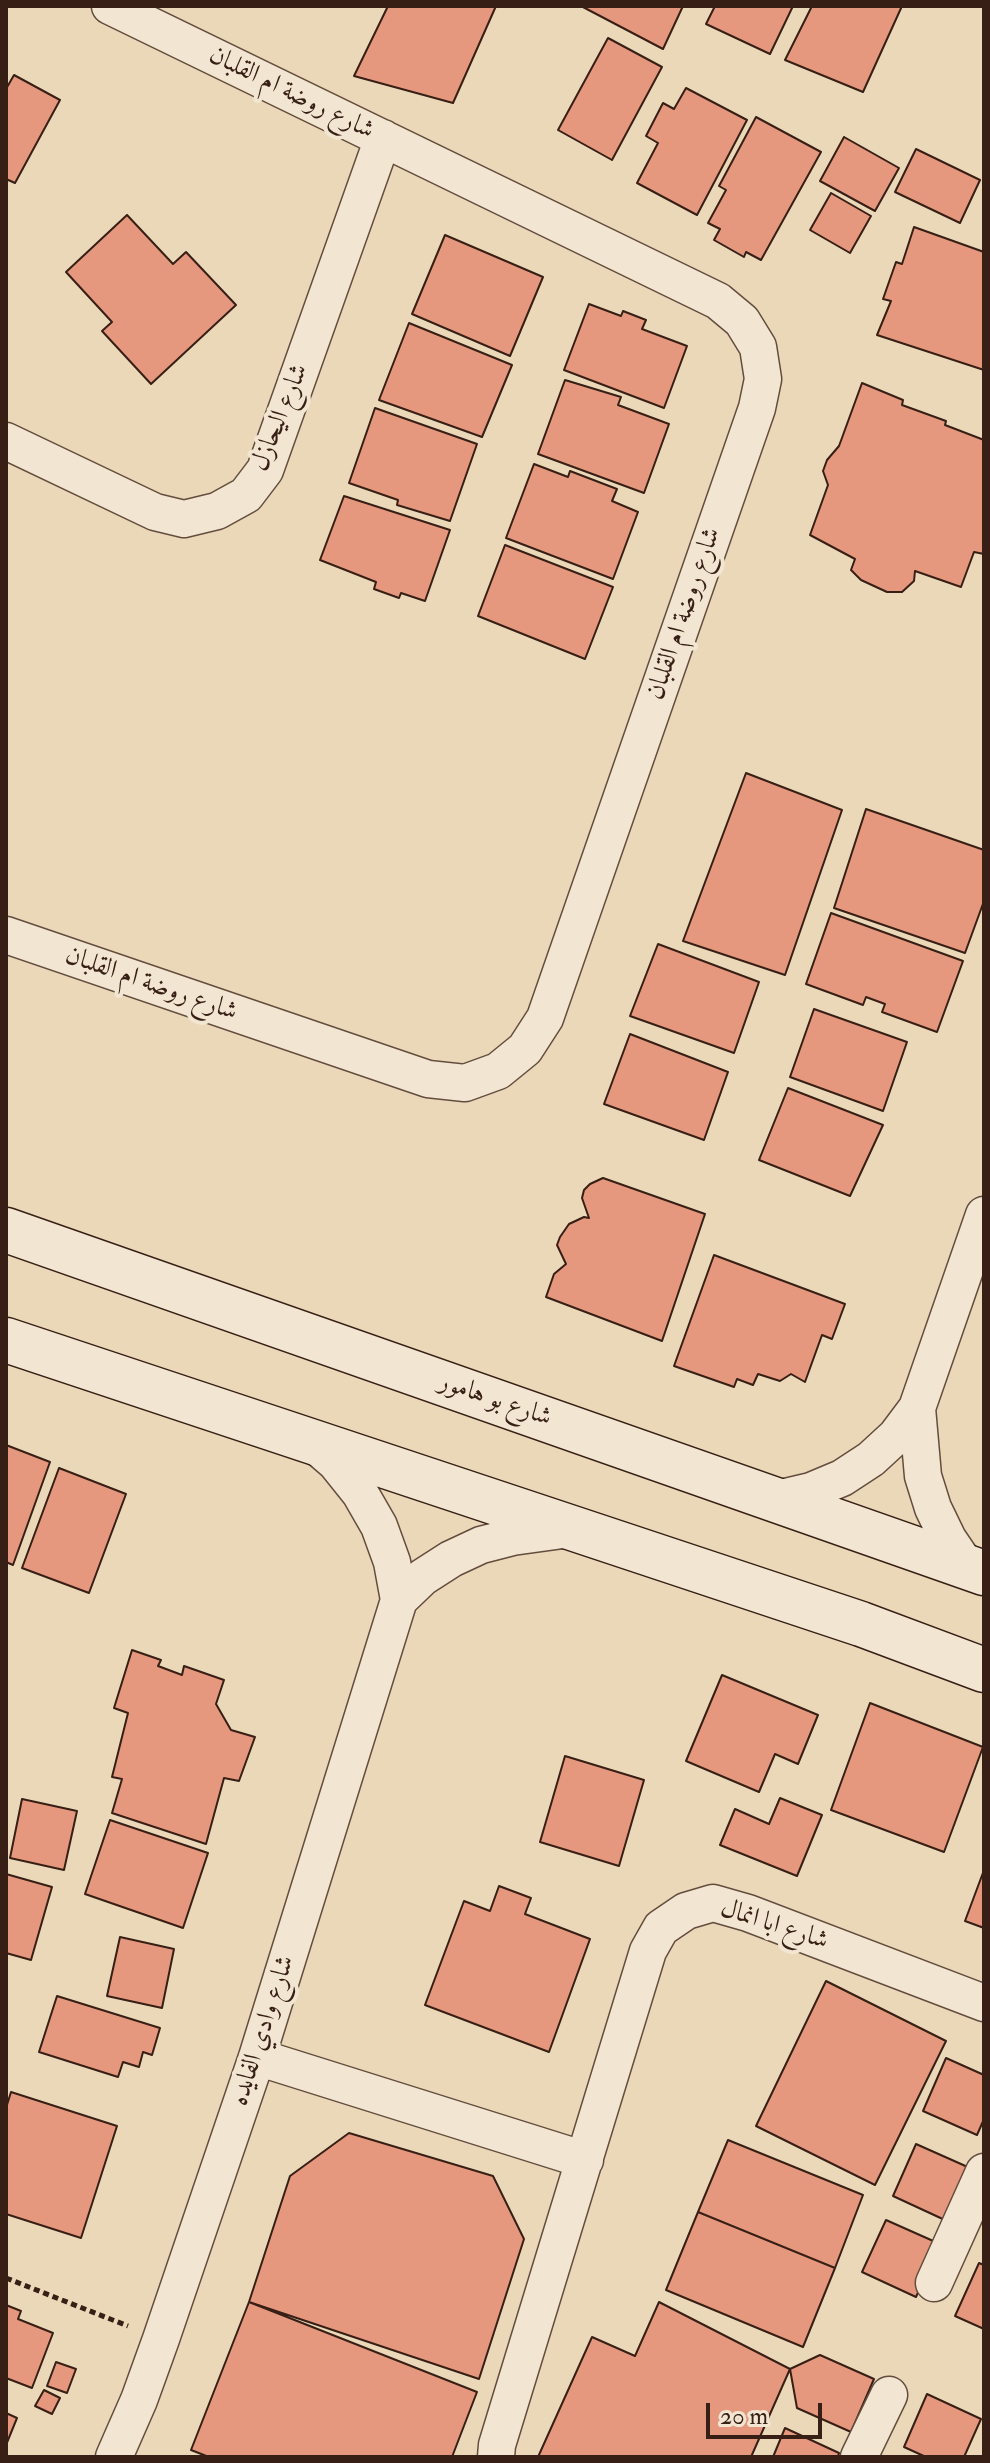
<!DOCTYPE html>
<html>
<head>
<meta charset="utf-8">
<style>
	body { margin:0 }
	#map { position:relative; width:990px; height:2463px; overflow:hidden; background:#ebd8b9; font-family:"IM FELL Double Pica",serif }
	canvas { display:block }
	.frame { position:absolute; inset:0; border:8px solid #371f15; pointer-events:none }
	.scale { position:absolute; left:706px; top:2403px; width:116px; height:36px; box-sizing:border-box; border:4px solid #371f15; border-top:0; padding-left:10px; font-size:24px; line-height:28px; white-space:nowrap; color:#371f15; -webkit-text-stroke:6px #f2e6d2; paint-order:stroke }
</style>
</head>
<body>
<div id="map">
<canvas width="990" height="2463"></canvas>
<div class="frame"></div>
<div class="scale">20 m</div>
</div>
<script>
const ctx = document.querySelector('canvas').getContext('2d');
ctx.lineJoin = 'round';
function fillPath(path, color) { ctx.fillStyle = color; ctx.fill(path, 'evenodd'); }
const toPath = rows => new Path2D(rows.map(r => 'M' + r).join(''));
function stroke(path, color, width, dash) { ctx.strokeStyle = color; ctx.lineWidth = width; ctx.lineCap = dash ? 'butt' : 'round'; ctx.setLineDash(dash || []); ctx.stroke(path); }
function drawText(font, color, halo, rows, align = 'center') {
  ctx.font = font + ' "IM FELL Double Pica",Amiri,serif'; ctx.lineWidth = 8; ctx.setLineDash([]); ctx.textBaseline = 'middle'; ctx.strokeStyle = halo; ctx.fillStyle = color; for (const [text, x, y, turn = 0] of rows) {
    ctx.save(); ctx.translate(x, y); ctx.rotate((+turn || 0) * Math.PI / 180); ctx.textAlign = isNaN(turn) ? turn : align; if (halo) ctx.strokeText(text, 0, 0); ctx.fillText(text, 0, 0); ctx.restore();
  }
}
const building = toPath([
	[388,6,496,6,453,103,354,76,388,6],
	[581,6,683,6,663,49,581,6],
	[715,6,793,6,770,54,706,24,715,6],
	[812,6,902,6,863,92,785,60,812,6],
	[608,38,662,67,612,160,558,130,608,38],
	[14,75,60,100,15,183,6,179,6,89,14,75],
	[686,88,747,120,697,215,637,183,658,143,646,136,663,103,674,109,686,88],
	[756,117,821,152,761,260,746,252,744,257,714,240,720,229,708,223,726,190,719,186,756,117],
	[844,137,899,168,875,211,820,181,844,137],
	[916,149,980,180,960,223,895,192,916,149],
	[831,193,871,216,850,253,810,230,831,193],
	[127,215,173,264,186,252,236,305,151,384,102,331,112,322,66,272,127,215],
	[914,227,984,252,984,370,877,335,891,301,883,299,896,262,902,264,914,227],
	[445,235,543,277,510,356,412,314,445,235],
	[589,304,621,316,623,311,646,320,642,329,687,346,664,408,564,370,589,304],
	[409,323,512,365,482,437,379,400,409,323],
	[565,380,621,397,618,405,669,424,644,493,538,454,565,380],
	[862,383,903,400,902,405,946,421,945,425,984,440,984,554,974,552,961,587,915,571,914,581,902,592,887,592,861,580,851,570,855,559,810,535,828,485,823,471,827,460,839,446,862,383],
	[375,408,477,444,450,521,397,505,398,500,349,483,375,408],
	[534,464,568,477,570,471,617,489,612,501,638,512,613,579,506,538,534,464],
	[344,496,450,530,425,601,401,593,399,598,374,589,376,582,320,560,344,496],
	[505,545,613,587,585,659,478,616,505,545],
	[746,773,842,810,785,975,683,941,746,773],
	[866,809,984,850,984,901,965,953,834,908,866,809],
	[831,913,963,961,937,1032,882,1012,885,1004,866,997,863,1005,806,984,831,913],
	[658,944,759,982,734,1053,630,1016,658,944],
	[814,1009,907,1042,883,1111,790,1077,814,1009],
	[630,1034,728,1072,704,1140,604,1104,630,1034],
	[788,1088,883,1125,850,1196,759,1160,788,1088],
	[603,1178,705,1214,662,1341,546,1297,554,1274,566,1264,557,1245,560,1237,569,1224,584,1217,589,1218,582,1198,584,1190,590,1184,603,1178],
	[714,1255,845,1304,832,1339,822,1335,805,1382,791,1374,780,1381,758,1374,753,1385,737,1379,734,1387,674,1366,714,1255],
	[6,1445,50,1462,13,1565,6,1562,6,1445],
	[59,1468,126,1494,89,1593,22,1568,59,1468],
	[132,1650,161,1660,158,1666,182,1675,184,1666,224,1680,216,1704,231,1730,255,1737,239,1781,224,1778,206,1844,112,1813,122,1779,112,1777,128,1713,114,1708,132,1650],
	[722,1675,818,1715,798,1764,775,1754,759,1792,686,1761,722,1675],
	[870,1703,983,1747,944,1852,831,1810,870,1703],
	[565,1756,644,1780,619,1866,540,1842,565,1756],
	[780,1798,822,1815,797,1876,720,1845,735,1809,769,1824,780,1798],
	[22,1799,77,1811,64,1870,10,1858,22,1799],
	[110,1820,208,1853,183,1928,85,1894,110,1820],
	[984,1870,984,1928,965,1921,984,1870],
	[6,1874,52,1887,31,1960,6,1953,6,1874],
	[499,1886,531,1898,525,1914,590,1939,549,2052,425,2005,464,1901,490,1911,499,1886],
	[120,1937,174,1949,162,2008,107,1996,120,1937],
	[826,1981,946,2041,875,2185,756,2126,826,1981],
	[57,1996,160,2028,152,2055,143,2052,139,2067,123,2062,118,2077,39,2052,57,1996],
	[946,2058,984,2075,984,2119,977,2135,923,2111,946,2058],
	[11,2092,117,2126,81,2238,6,2214,6,2108,11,2092],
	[349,2133,493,2176,524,2239,479,2379,249,2302,290,2176,349,2133],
	[728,2140,863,2195,835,2268,698,2212,728,2140],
	[916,2144,970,2168,947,2221,893,2196,916,2144],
	[698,2212,835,2268,803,2347,666,2290,698,2212],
	[886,2220,940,2244,916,2297,862,2272,886,2220],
	[979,2263,984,2265,984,2329,955,2316,979,2263],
	[249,2302,477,2392,452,2457,209,2457,191,2450,249,2302],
	[659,2302,790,2369,751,2457,538,2457,592,2337,635,2356,659,2302],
	[6,2305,21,2311,18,2319,53,2333,32,2388,6,2378,6,2305],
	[820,2355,874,2379,851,2432,797,2408,790,2369,820,2355],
	[56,2362,76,2369,67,2393,47,2386,56,2362],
	[44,2390,60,2398,52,2414,35,2406,44,2390],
	[927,2394,981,2419,964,2457,926,2457,904,2447,927,2394],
	[6,2413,17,2418,6,2445,6,2413],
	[785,2428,839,2453,838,2457,773,2457,785,2428]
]);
fillPath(building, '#e5987d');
stroke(building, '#371f15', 2);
const street = toPath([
	[6,441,155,512,184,519,217,511,246,495,265,470,383,138],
	[6,935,428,1079,465,1083,498,1071,525,1049,545,1018,757,408,763,379,758,347,742,321,718,301,110,6],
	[917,1408,923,1476,933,1508,948,1539,967,1567],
	[777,1499,811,1491,842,1478,871,1459,896,1436,917,1408,984,1215],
	[399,1600,423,1577,451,1559,481,1545,512,1537,570,1529],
	[257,2057,585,2160],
	[934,2283,984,2172],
	[114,2457,139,2400,161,2339,257,2057,399,1600,392,1562,379,1526,360,1493,336,1463,314,1444],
	[496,2457,497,2445,648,1951,661,1928,686,1911,713,1903,748,1913,984,2003],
	[859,2457,889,2395]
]);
const secondary = toPath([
	[6,1230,984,1573],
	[6,1340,861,1624,984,1670]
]);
stroke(street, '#644d3e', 39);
stroke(secondary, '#371f15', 47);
stroke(toPath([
	[6,2278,128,2326]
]), '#371f15', 5, [6, 4]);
stroke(street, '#f2e6d2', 36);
stroke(secondary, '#f2e6d2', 44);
drawText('26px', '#371f15', '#f2e6d2', [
	["شارع روضة ام القلبان",291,94,26],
	["شارع اليحازل",281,418,-68],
	["شارع روضة ام القلبان",685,614,-71],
	["شارع روضة ام القلبان",151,985,19],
	["شارع بو هامور",495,1401,19],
	["شارع ابا انمال",774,1926,18],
	["شارع وادي الفايده",264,2031,-72]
]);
</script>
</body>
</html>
